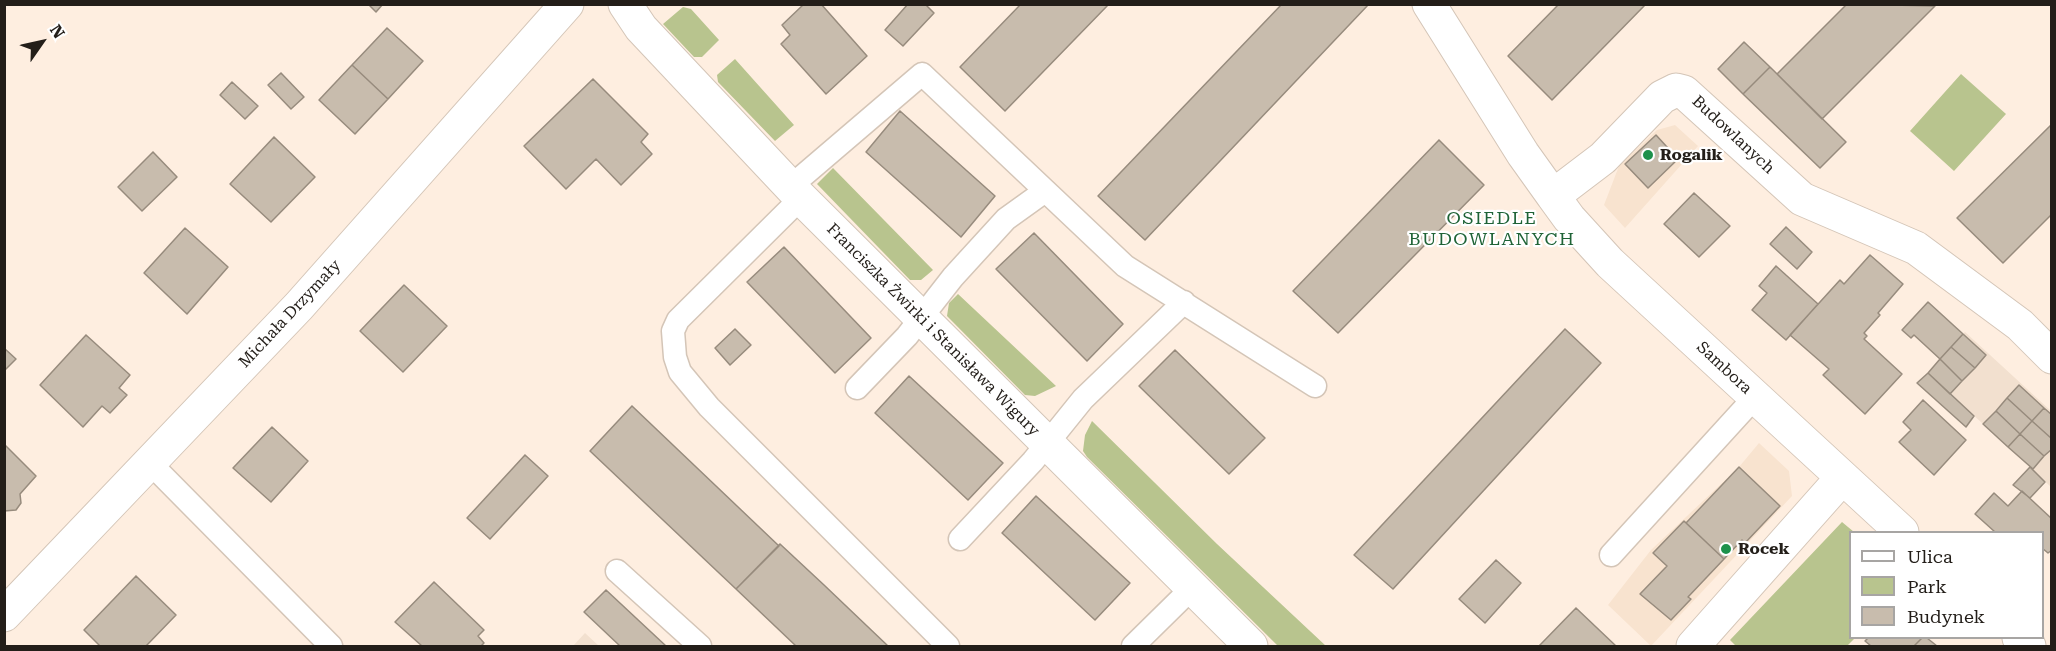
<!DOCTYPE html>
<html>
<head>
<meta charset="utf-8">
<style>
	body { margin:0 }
	#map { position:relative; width:2056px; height:651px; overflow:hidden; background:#feeee0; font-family:"Roboto Serif",serif }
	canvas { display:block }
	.frame { position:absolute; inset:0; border:6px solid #231e19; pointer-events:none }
	.legend { position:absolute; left:1849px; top:531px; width:195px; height:108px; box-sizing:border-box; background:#fff; border:2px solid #a7a5a3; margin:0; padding:8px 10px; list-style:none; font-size:18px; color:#231e19 }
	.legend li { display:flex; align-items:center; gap:12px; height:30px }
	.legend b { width:30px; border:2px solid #a7a5a3 }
	.north { position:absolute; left:12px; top:12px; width:60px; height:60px; -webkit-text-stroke:4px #fff; paint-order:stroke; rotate:56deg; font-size:16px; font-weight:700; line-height:24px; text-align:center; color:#231e19 }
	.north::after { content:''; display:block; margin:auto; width:21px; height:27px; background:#231e19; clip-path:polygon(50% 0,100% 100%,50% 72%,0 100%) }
</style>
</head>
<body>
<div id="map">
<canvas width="2056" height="651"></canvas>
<div class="frame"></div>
<ul class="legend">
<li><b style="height:8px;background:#fff"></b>Ulica</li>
<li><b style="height:16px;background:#b8c48e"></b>Park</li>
<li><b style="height:16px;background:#c8bcad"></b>Budynek</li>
</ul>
<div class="north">N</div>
</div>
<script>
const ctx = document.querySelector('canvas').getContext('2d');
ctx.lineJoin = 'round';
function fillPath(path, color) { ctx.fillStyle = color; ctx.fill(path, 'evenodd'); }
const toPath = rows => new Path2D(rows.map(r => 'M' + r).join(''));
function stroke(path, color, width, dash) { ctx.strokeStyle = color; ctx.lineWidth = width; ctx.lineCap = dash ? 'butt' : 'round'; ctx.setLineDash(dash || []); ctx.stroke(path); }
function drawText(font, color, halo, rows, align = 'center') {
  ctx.font = font + ' "Roboto Serif",serif'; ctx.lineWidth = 4.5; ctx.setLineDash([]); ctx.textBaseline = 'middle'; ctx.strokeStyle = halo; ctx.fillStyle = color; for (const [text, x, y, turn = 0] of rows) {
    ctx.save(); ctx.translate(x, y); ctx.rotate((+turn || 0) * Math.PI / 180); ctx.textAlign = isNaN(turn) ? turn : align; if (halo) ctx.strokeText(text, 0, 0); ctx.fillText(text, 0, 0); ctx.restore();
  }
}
fillPath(toPath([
	[1675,125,1698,146,1625,228,1604,205,1619,166,1657,130],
	[1759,443,1789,471,1792,496,1651,646,1608,605,1651,550,1739,467]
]), '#f8e3cf');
fillPath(toPath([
	[1965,332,2051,411,2051,487,1928,373],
	[585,633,599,646,573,646]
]), '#f2e0cf');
fillPath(toPath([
	[683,7,691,9,719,40,702,57,694,57,663,24],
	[735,59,794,125,775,141,718,82,717,75],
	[1961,74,2006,114,1954,171,1910,131],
	[833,168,933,270,921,280,910,280,817,184],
	[958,294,1056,386,1035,396,1025,395,947,316,949,303],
	[1092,421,1217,544,1326,646,1278,646,1087,457,1083,451,1085,435],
	[1842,522,1854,532,1850,532,1850,638,1855,638,1847,646,1736,646,1730,640]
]), '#b8c48e');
const building = toPath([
	[368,4,383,4,376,12,368,4],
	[804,4,821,4,867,56,826,94,781,44,790,35,782,25,804,4],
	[908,4,925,4,934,13,903,46,885,30,908,4],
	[1021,4,1109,4,1005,111,960,67,1021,4],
	[1282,4,1369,4,1145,240,1098,196,1282,4],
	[1559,4,1646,4,1552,100,1508,56,1559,4],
	[1847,4,1935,6,1822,119,1777,74,1847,4],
	[387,28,423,61,388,99,352,65,387,28],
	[1744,42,1770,67,1743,94,1718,69,1744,42],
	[352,65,388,99,355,134,319,100,352,65],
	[1770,67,1846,142,1820,168,1743,94,1770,67],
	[281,73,304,97,291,109,268,85,281,73],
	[593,79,648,134,641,142,652,154,621,185,596,159,566,189,524,146,593,79],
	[232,82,258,106,245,119,220,95,232,82],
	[900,111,995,196,961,237,866,152,900,111],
	[2052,124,2052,214,2003,263,1957,218,2052,124],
	[1656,135,1678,159,1648,188,1625,164,1656,135],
	[274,137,315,177,271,222,230,184,274,137],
	[1439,140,1484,185,1338,333,1293,291,1439,140],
	[153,152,177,177,142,211,118,187,153,152],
	[1694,193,1730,226,1699,257,1664,224,1694,193],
	[1786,227,1812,252,1797,269,1770,244,1786,227],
	[185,228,228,267,187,314,144,273,185,228],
	[1034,233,1123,324,1087,361,996,269,1034,233],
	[784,247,871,338,835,373,747,282,784,247],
	[1870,255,1903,284,1878,313,1880,315,1864,333,1867,336,1864,339,1902,374,1865,414,1823,375,1829,369,1790,335,1840,280,1844,284,1870,255],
	[1776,266,1818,304,1786,340,1752,310,1767,293,1759,286,1776,266],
	[404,285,447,326,403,372,360,331,404,285],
	[1928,302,1963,334,1940,359,1914,335,1911,338,1902,330,1928,302],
	[735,329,751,345,730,365,715,348,735,329],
	[1565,329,1601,363,1393,589,1354,555,1565,329],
	[1963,334,1986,355,1975,368,1951,347,1963,334],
	[86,335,130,375,119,388,127,395,110,413,102,406,83,427,40,385,86,335],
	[1951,347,1975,368,1962,381,1940,359,1951,347],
	[4,348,16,359,4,371,4,348],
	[1175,350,1265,438,1229,474,1139,386,1175,350],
	[1940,359,1962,381,1950,394,1928,373,1940,359],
	[1928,373,1974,416,1966,427,1917,383,1928,373],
	[909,376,1003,463,968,500,875,413,909,376],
	[2019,385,2044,408,2032,421,2007,398,2019,385],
	[2007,398,2032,421,2020,434,1996,411,2007,398],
	[1923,400,1966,440,1934,475,1899,442,1911,430,1903,422,1923,400],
	[632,406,779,546,736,589,590,451,632,406],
	[2044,408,2052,415,2052,439,2032,421,2044,408],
	[1996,411,2020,434,2008,447,1983,424,1996,411],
	[2032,421,2052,439,2052,449,2044,456,2020,434,2032,421],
	[272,427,308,461,271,502,233,468,272,427],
	[2020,434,2044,456,2033,469,2008,447,2020,434],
	[4,444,36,476,20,494,21,503,16,510,4,511,4,444],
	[525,455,548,476,490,539,467,518,525,455],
	[1739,467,1780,506,1745,543,1742,540,1724,559,1686,523,1739,467],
	[2030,467,2045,482,2030,498,2013,485,2030,467],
	[2022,491,2052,519,2052,550,2048,553,2042,548,2042,532,1995,532,1975,514,1994,493,2008,506,2022,491],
	[1036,496,1130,583,1095,620,1002,533,1036,496],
	[1684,521,1724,559,1688,597,1691,599,1671,620,1640,594,1667,566,1653,553,1684,521],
	[780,544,824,585,888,646,796,646,736,589,780,544],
	[1496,560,1521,583,1485,623,1459,599,1496,560],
	[136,576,176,615,146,646,100,646,84,630,136,576],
	[434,582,484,630,478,636,484,643,481,646,422,646,395,622,434,582],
	[606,590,666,646,620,646,584,612,606,590],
	[1576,608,1616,646,1539,646,1576,608],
	[1868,638,1922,638,1914,646,1871,646,1865,641,1868,638],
	[1922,638,1927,638,1937,646,1914,646,1922,638]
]);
fillPath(building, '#c8bcad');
stroke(building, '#978b7d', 1.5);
const service = toPath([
	[791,186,922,74,1125,266,1315,386],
	[801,198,678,320,673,331,675,357,680,372,709,407,948,646],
	[857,388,907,336,953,277,1006,219,1045,191],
	[150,463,331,646],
	[960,539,1033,461,1083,399,1184,302],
	[1611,555,1755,397],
	[617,571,700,646],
	[1133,646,1192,588]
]);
const minor = toPath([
	[625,4,641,28,801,198,1251,646],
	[1429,4,1523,154,1553,196,1603,158,1662,97,1676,90,1684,92,1802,199,1916,248,2020,325,2052,357],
	[1553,196,1569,218,1610,263,1902,532],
	[4,615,299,306,567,4],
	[2019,638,2029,646],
	[1693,646,1842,478]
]);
stroke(service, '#d4c5b7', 25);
stroke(minor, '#d4c5b7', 35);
stroke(service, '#fff', 22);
stroke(minor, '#fff', 33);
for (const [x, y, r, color] of [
	[1648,155,6,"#1d914b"],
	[1726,549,6,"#1d914b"]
]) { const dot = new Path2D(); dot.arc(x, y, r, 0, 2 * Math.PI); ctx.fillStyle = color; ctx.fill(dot); stroke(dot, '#fff', 2); }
drawText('16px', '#231e19', '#fff', [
	["Budowlanych",1733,135,43],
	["Michała Drzymały",290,314,-47],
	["Franciszka Żwirki i Stanisława Wigury",933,330,45],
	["Sambora",1724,368,43]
]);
drawText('bold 16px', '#231e19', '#fff', [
	["Rogalik",1660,155],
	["Rocek",1738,549]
], 'left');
ctx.letterSpacing = '1.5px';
drawText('18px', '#1f6336', '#fff', [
	["OSIEDLE",1492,219],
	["BUDOWLANYCH",1492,240]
]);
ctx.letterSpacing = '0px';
</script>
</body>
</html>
